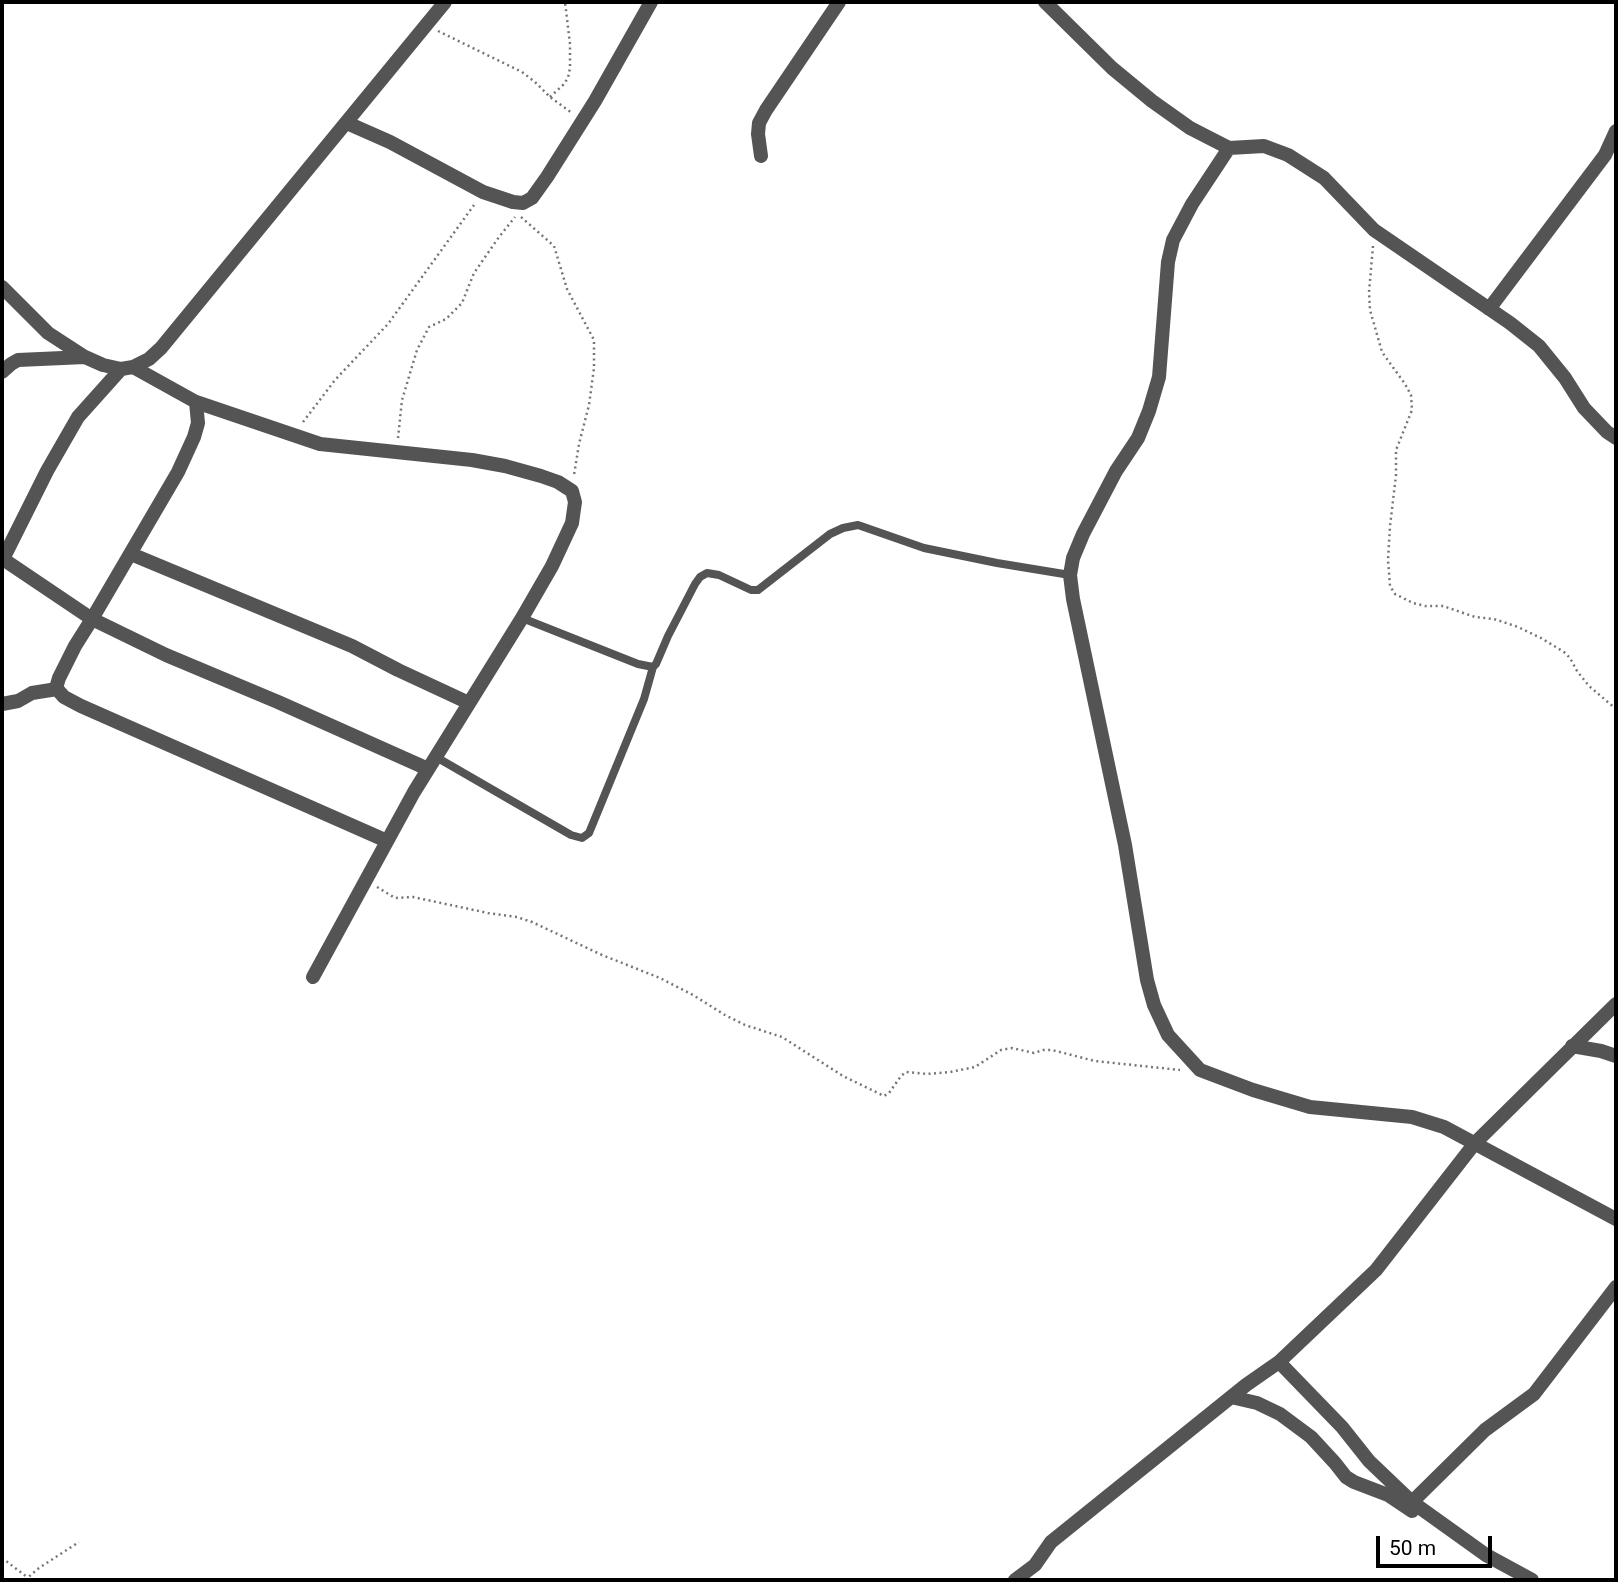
<!DOCTYPE html>
<html>
<head>
<meta charset="utf-8">
<style>
	body { margin:0 }
	#map { position:relative; width:1618px; height:1582px; overflow:hidden; background:#fff; font-family:Roboto,sans-serif }
	canvas { display:block }
	.frame { position:absolute; inset:0; border:4px solid #000; pointer-events:none }
	.scale { position:absolute; left:1376px; top:1536px; width:116px; height:32px; box-sizing:border-box; border:4px solid #000; border-top:0; padding-left:9px; font-size:21px; line-height:24px; white-space:nowrap; color:#000; -webkit-text-stroke:5px #fff; paint-order:stroke }
</style>
</head>
<body>
<div id="map">
<canvas width="1618" height="1582"></canvas>
<div class="frame"></div>
<div class="scale">50 m</div>
</div>
<script>
const ctx = document.querySelector('canvas').getContext('2d');
ctx.lineJoin = 'round';
const toPath = rows => new Path2D(rows.map(r => 'M' + r).join(''));
function stroke(path, color, width, dash) { ctx.strokeStyle = color; ctx.lineWidth = width; ctx.lineCap = dash ? 'butt' : 'round'; ctx.setLineDash(dash || []); ctx.stroke(path); }
stroke(toPath([
	[438,31,522,72,535,82,550,97,572,113],
	[550,97,563,85,568,78,570,68,570,44,565,2],
	[521,217,554,246,567,289,594,340,594,368,589,405,579,444,574,475],
	[1373,246,1369,292,1370,310,1382,352,1405,384,1411,395,1412,410,1396,450,1396,475,1390,526,1388,560,1390,586,1395,594,1413,603,1425,606,1443,606,1475,617,1494,619,1518,627,1541,638,1564,652,1570,658,1577,671,1589,686,1616,709],
	[303,422,335,380,388,324,474,205],
	[398,438,402,400,417,350,429,327,446,319,462,303,474,273,499,237,515,217],
	[377,887,395,898,413,897,488,913,517,917,532,922,602,955,660,978,693,995,725,1015,745,1025,782,1037,843,1076,884,1096,889,1093,901,1076,906,1072,927,1074,950,1072,975,1067,1001,1050,1012,1048,1034,1053,1043,1050,1052,1050,1095,1061,1180,1070],
	[2,1558,27,1577],
	[25,1580,39,1568,79,1542]
]), '#767676', 2.5, [2, 3.5]);
stroke(toPath([
	[522,618,638,664,653,667,656,664,668,636,695,584,700,577,707,573,719,575,751,590,758,590,830,534,843,528,858,525,924,548,997,563,1070,575],
	[436,757,571,835,582,838,589,833,644,699,653,667]
]), '#545454', 8);
stroke(toPath([
	[1045,2,1112,68,1152,101,1190,128,1229,148,1264,146,1288,155,1324,178,1374,230,1510,323,1539,346,1565,378,1584,408,1607,432,1616,438],
	[347,123,390,142,483,192,513,202,523,203,532,198,547,177,595,101,651,2],
	[1229,148,1192,204,1173,240,1168,262,1159,377,1149,411,1138,438,1116,471,1083,534,1073,558,1070,575,1073,599,1125,845,1147,980,1154,1005,1168,1035,1200,1070,1253,1090,1310,1107,1412,1117,1444,1127,1616,1219],
	[761,156,758,134,759,123,766,110,839,2],
	[2,287,48,333,85,357,103,365,121,369,133,367,149,359,161,348,445,2],
	[1489,309,1605,155,1616,131],
	[133,367,196,402,320,444,472,460,505,466,541,476,558,482,572,491,575,502,572,523,552,566,522,618,414,792,313,977],
	[2,372,11,364,18,360,85,357],
	[196,402,198,423,194,437,178,472,92,619,75,646,59,678,56,688,64,697,81,706,387,841],
	[131,554,352,646,398,670,469,703],
	[3,559,92,619,166,655,278,702,428,769],
	[2,561,47,471,78,417,121,369],
	[2,704,18,701,32,693,57,689],
	[1572,1046,1601,1051,1616,1056],
	[1279,1362,1342,1427,1369,1461,1412,1502,1486,1555,1532,1580],
	[1231,1397,1257,1403,1280,1414,1311,1437,1335,1463,1346,1477,1354,1482,1388,1495,1412,1511],
	[1412,1502,1485,1430,1534,1394,1616,1287],
	[1015,1580,1035,1565,1051,1542,1246,1385,1279,1362,1376,1270,1475,1143,1616,1004]
]), '#545454', 14);
</script>
</body>
</html>
